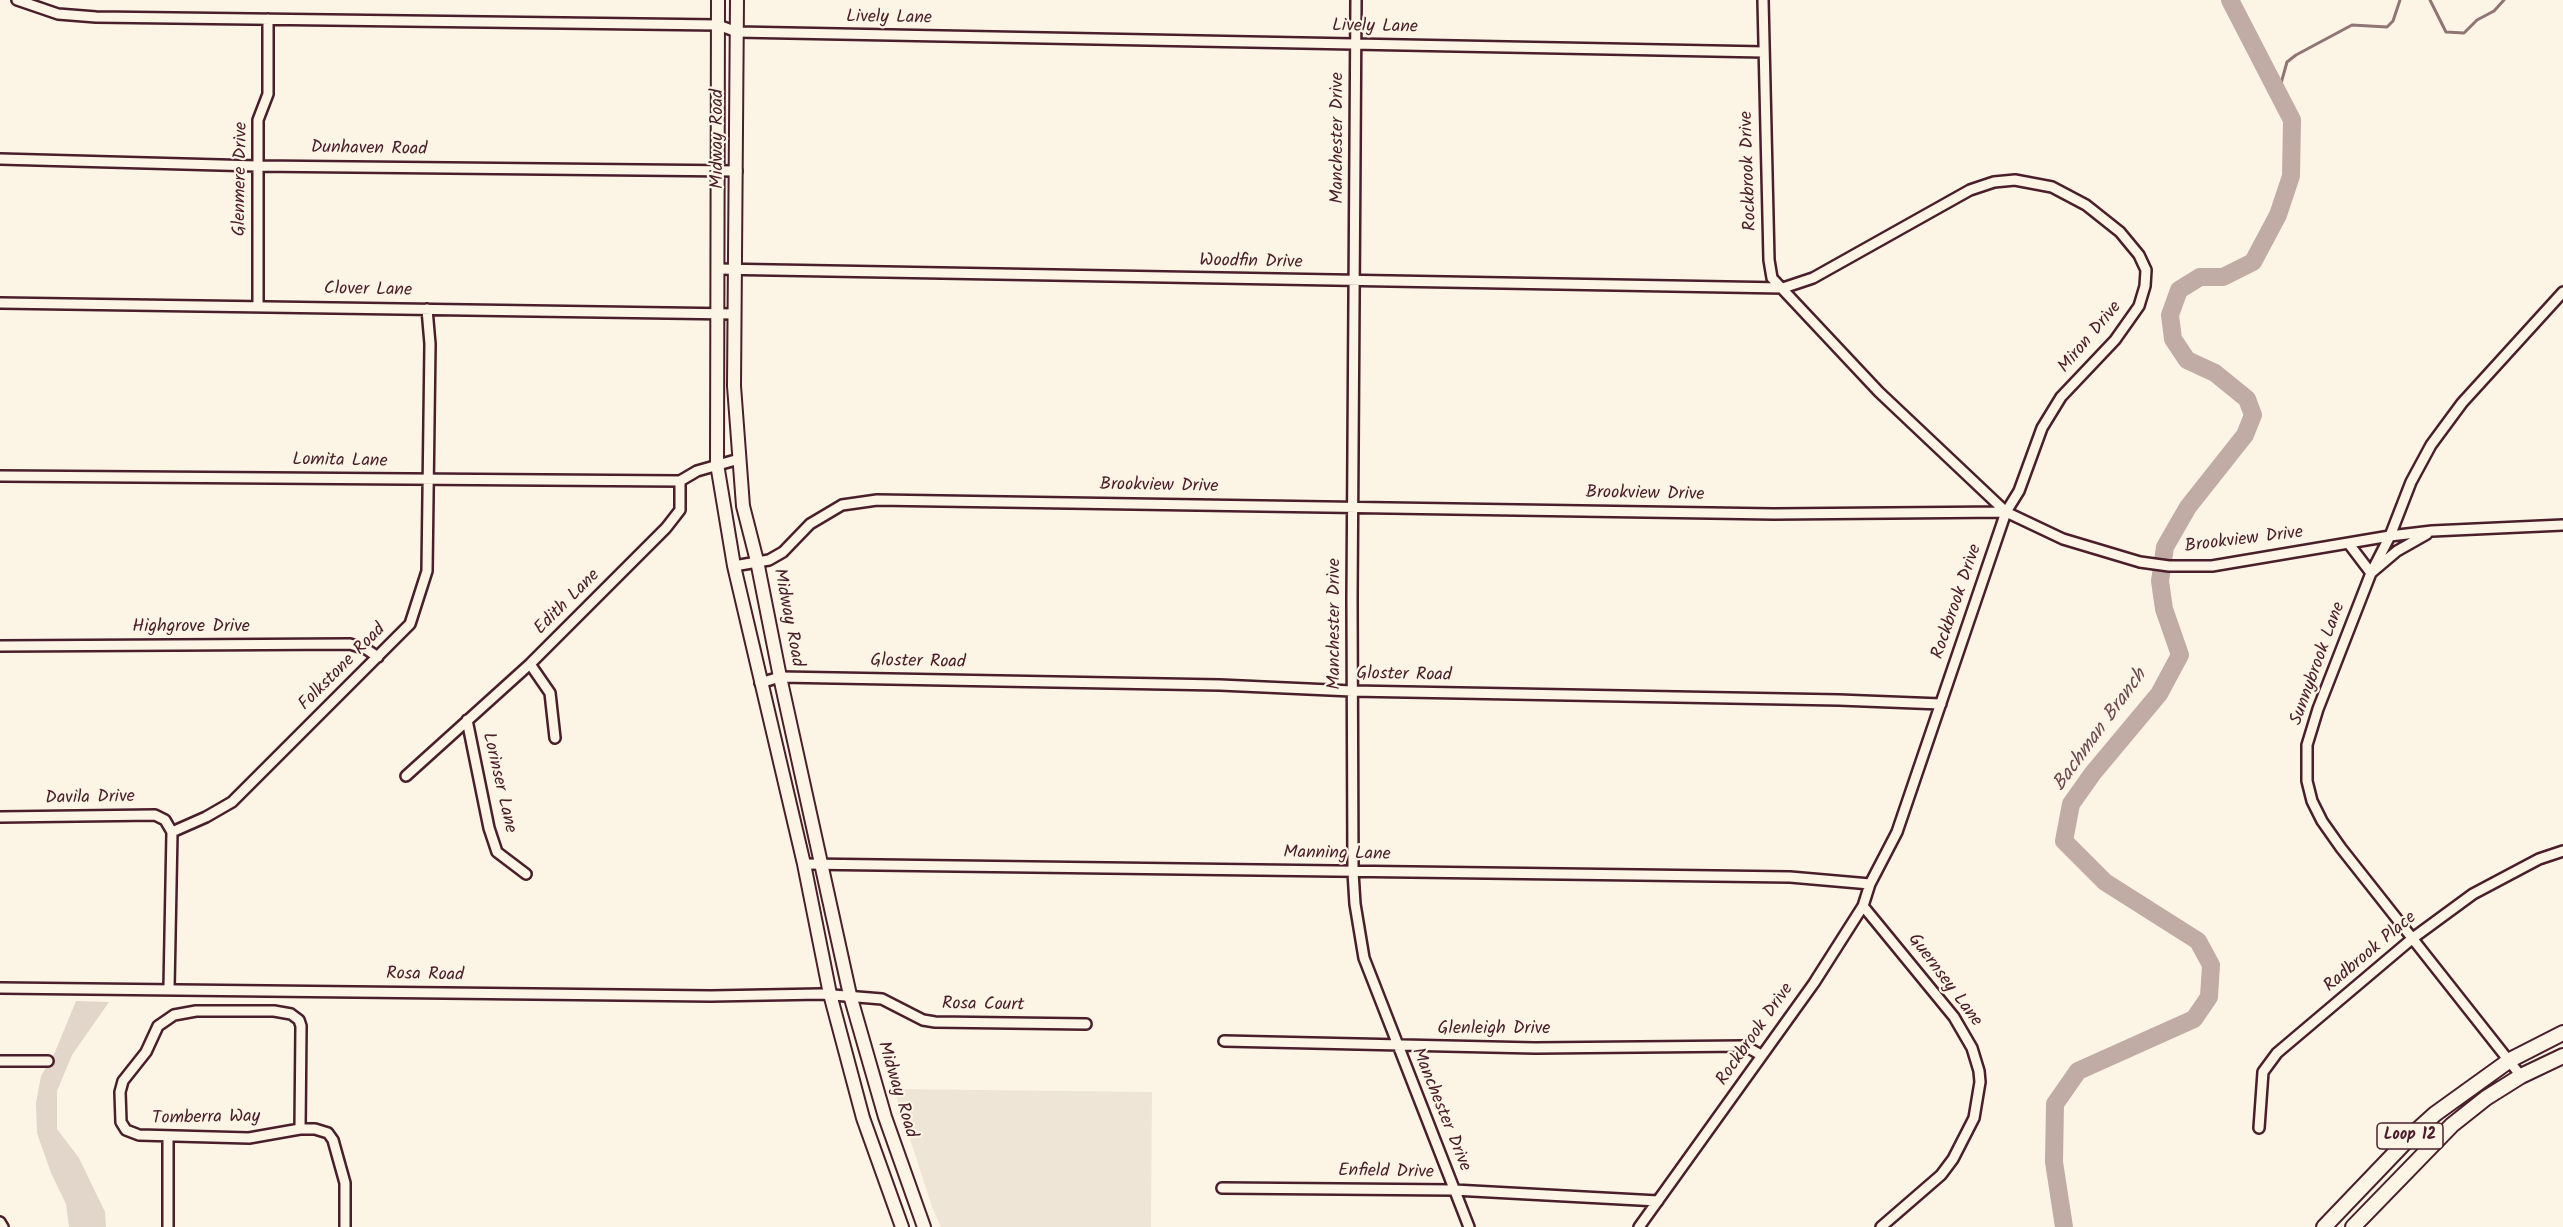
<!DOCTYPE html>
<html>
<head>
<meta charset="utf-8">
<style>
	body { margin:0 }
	canvas { display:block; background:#fcf5e5 }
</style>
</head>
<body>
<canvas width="2563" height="1227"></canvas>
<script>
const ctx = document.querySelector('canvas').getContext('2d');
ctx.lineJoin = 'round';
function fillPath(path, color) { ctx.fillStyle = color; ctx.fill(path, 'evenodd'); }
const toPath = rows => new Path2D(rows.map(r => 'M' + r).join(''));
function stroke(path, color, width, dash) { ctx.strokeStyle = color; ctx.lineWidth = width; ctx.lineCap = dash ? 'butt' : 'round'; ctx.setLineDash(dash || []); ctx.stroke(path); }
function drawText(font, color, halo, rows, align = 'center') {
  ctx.font = font + ' Kalam,sans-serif'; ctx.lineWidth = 4.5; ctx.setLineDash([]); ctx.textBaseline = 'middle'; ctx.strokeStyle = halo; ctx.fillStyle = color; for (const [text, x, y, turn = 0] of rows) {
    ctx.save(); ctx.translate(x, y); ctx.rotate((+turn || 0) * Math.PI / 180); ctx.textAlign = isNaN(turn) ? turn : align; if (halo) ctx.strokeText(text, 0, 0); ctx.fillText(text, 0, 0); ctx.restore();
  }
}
fillPath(toPath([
	[894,1089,1152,1092,1151,1227,941,1227,932,1207]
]), '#eee5d7');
fillPath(toPath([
	[76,1001,109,1002,72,1055,57,1091,57,1129,79,1158,105,1212,106,1227,69,1227,66,1204,51,1173,37,1133,36,1103,41,1076,55,1052]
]), '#e2d5ca');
stroke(toPath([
	[2430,0,2446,32,2464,33,2477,20,2494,11,2504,0],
	[2278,94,2287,62,2296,55,2352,25,2387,27,2393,21,2400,0]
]), '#917474', 3);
stroke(toPath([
	[2064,1227,2054,1162,2055,1104,2078,1071,2194,1019,2209,997,2211,965,2198,941,2105,882,2064,841,2071,804,2093,773,2159,694,2180,655,2164,609,2160,581,2165,547,2188,507,2245,435,2253,415,2247,399,2215,373,2187,360,2173,339,2170,315,2179,290,2200,277,2223,277,2253,262,2278,215,2291,176,2292,120,2230,0]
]), '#c0aca5', 18);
const street = toPath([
	[17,0,58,14,96,17,718,25,737,32,1764,52],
	[1356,0,1352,599,1353,872,1355,904,1364,958,1469,1227],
	[1763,0,1769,260,1772,278,1879,392,2006,512],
	[0,159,257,166,737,171],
	[717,269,1783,288,1813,278,1970,190,1994,182,2015,180,2052,187,2086,205,2120,232,2139,255,2146,270,2145,286,2139,306,2115,340,2061,397,2042,428,2019,491,2006,512,1897,832,1870,884,1863,906,1814,983,1639,1227],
	[0,303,734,314],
	[258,306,258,120,268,94,268,19],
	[0,476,680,481],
	[680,481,697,471,739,459],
	[2349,544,2371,573,2397,551,2427,534],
	[734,566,769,560,783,552,810,524,842,505,877,500,1774,514,2006,512,2063,539,2140,562,2169,566,2212,566,2390,536,2432,531,2563,525],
	[0,646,350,644,366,649,378,657],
	[530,664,550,693,555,738],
	[760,683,780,677,1220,685,1352,691,1839,700,1941,704],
	[467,720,489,828,497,852,526,874],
	[406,776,530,664,666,528,680,510,680,481],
	[0,817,155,815,165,820,172,832,169,988],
	[172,832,206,817,232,802,410,624,427,571,430,344,427,309],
	[804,864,1790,877,1870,884],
	[1863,906,1954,1017,1972,1048,1979,1071,1980,1082,1974,1118,1953,1159,1941,1175,1881,1227],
	[0,988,711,996,821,994,882,999,923,1020,935,1022,1086,1024],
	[1224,1041,1535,1048,1745,1046,1761,1055],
	[0,1061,48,1061],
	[2521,1076,2341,848,2322,821,2312,801,2307,781,2307,745,2318,709,2371,573,2390,536,2411,482,2431,445,2462,403,2563,292],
	[2259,1128,2263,1072,2277,1053,2413,938,2473,894,2539,859,2563,851],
	[300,1129,301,1026,299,1020,291,1014,274,1011,196,1011,174,1015,158,1026,146,1052,123,1081,120,1092,121,1122,126,1130,139,1135,249,1138,300,1129,315,1129,328,1133,333,1140,345,1183,345,1227],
	[168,1138,168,1227],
	[1222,1188,1454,1190,1658,1201],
	[0,1222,3,1227]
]);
const secondary = toPath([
	[718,0,717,464,734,566,804,864,830,994,863,1118,902,1227],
	[737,0,734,386,743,506,757,561,780,677,850,995,885,1117,924,1227]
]);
const primary = toPath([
	[2324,1227,2414,1133,2435,1114,2510,1060,2563,1033],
	[2353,1227,2452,1125,2486,1098,2521,1076,2563,1056]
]);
stroke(street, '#4a1f2b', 14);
stroke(secondary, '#4a1f2b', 16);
stroke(primary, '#4a1f2b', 18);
stroke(street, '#fcf5e5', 9);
stroke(secondary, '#fcf5e5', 12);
stroke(primary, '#fcf5e5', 14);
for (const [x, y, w] of [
	[2410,1136,66]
]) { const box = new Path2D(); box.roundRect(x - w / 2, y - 13, w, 26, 4.5); ctx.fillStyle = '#fcf5e5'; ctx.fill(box); stroke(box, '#4a1f2b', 1.5); }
drawText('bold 16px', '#4a1f2b', null, [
	["Loop 12",2410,1136]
]);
drawText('18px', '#4a1f2b', '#fcf5e5', [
	["Lively Lane",889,19,1],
	["Lively Lane",1375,28,1],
	["Manchester Drive",1339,138,-90],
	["Midway Road",719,139,-90],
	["Dunhaven Road",369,150,1],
	["Rockbrook Drive",1750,171,-92],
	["Glenmere Drive",242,179,-89],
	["Woodfin Drive",1251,263,1],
	["Clover Lane",368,291,1],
	["Miron Drive",2091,338,-50],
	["Lomita Lane",340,462,1],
	["Brookview Drive",1159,487,1],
	["Brookview Drive",1645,495,1],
	["Brookview Drive",2244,541,-7],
	["Rockbrook Drive",1958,602,-71],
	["Edith Lane",568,603,-45],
	["Midway Road",787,618,79],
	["Manchester Drive",1336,624,-90],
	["Highgrove Drive",191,628],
	["Gloster Road",918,663,1],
	["Sunnybrook Lane",2319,664,-70],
	["Folkstone Road",343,668,-45],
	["Gloster Road",1404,676,1],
	["Lorinser Lane",498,783,77],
	["Davila Drive",90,799,-1],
	["Manning Lane",1337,855,1],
	["Radbrook Place",2371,953,-40],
	["Rosa Road",425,976,1],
	["Guernsey Lane",1944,981,53],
	["Rosa Court",983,1006,1],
	["Glenleigh Drive",1494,1030],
	["Rockbrook Drive",1756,1035,-55],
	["Midway Road",896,1090,73],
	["Manchester Drive",1440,1110,68],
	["Tomberra Way",206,1119,-1],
	["Enfield Drive",1386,1173,1]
]);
drawText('italic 20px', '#6d4950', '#fcf5e5', [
	["Bachman Branch",2101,731,-54]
]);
</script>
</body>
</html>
